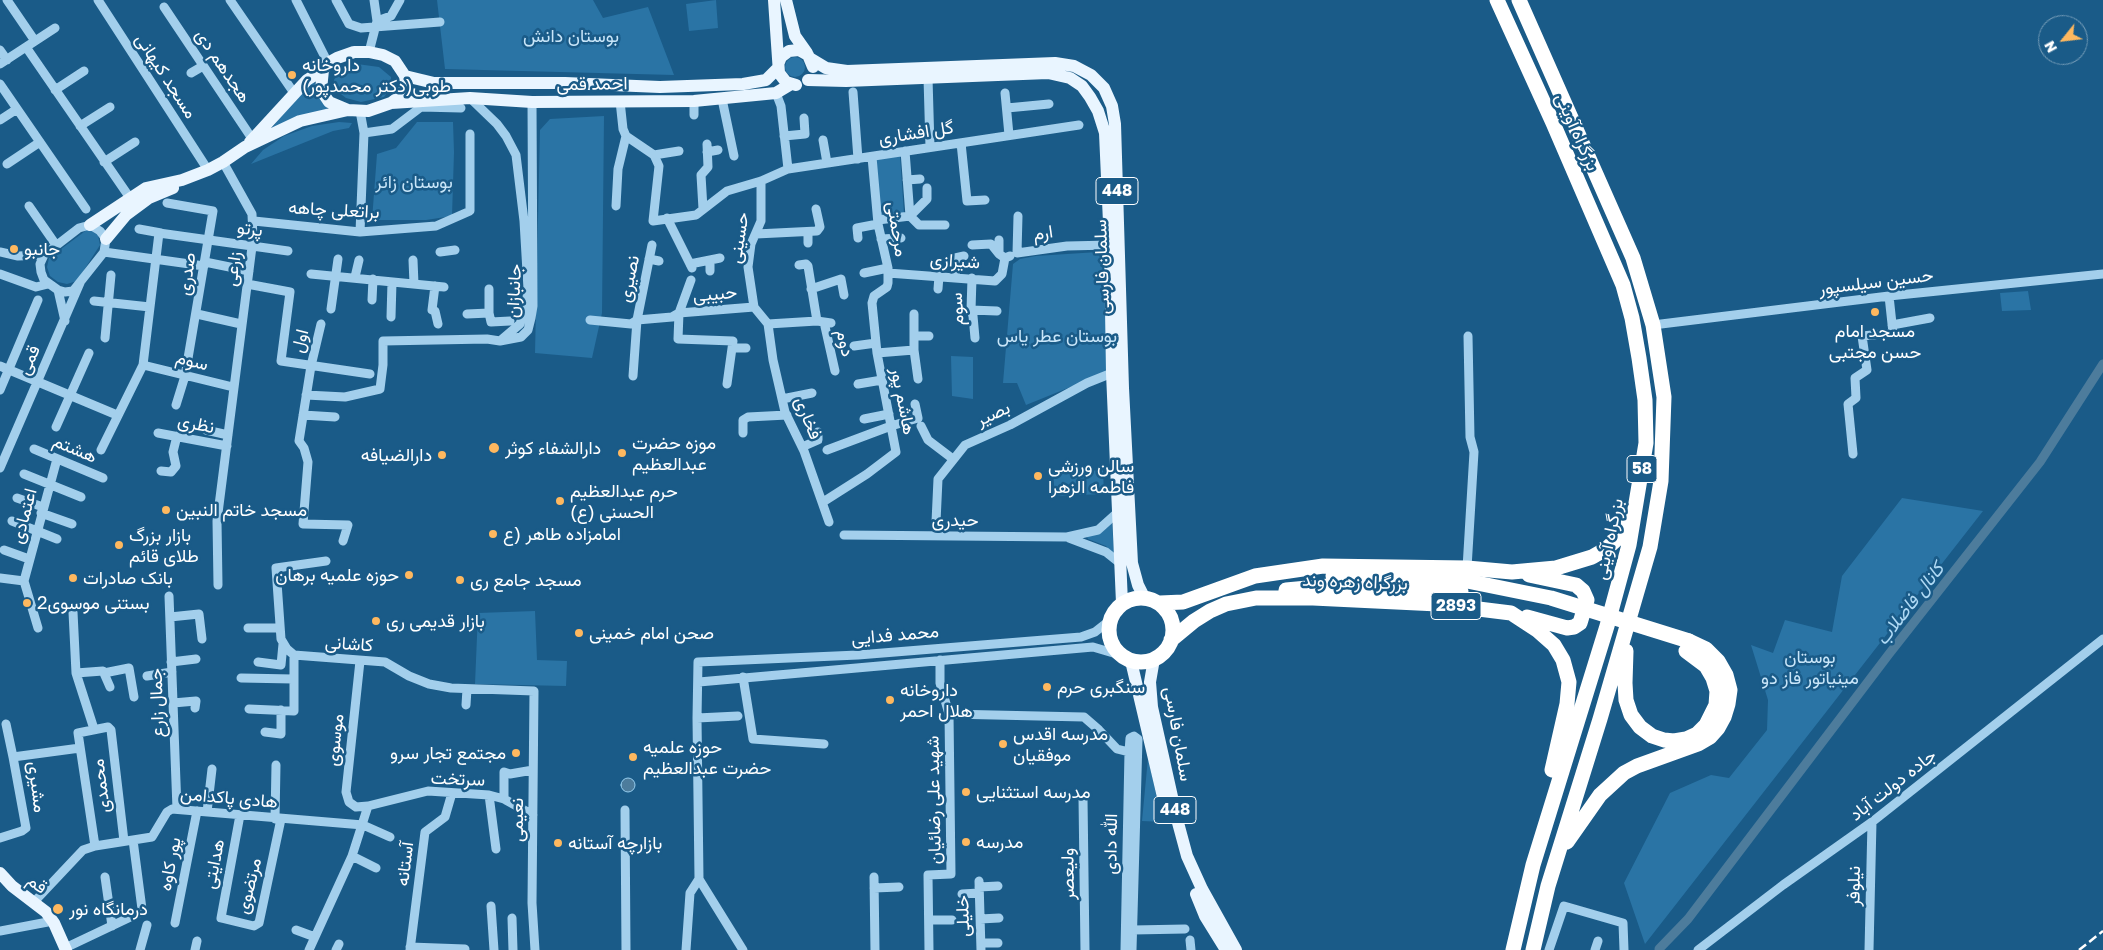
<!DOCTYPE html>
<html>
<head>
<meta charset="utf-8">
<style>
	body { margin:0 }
	#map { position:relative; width:2103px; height:950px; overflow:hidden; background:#1a5b88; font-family:"Golos Text",sans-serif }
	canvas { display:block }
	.north { position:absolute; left:2038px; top:15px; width:50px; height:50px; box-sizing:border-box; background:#1a5b88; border:1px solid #769db8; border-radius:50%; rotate:241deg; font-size:14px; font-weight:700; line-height:20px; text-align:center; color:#fff }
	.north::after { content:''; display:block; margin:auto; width:18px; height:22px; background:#feb85f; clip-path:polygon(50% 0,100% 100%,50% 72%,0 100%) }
</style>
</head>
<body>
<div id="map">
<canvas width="2103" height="950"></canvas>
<div class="north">N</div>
</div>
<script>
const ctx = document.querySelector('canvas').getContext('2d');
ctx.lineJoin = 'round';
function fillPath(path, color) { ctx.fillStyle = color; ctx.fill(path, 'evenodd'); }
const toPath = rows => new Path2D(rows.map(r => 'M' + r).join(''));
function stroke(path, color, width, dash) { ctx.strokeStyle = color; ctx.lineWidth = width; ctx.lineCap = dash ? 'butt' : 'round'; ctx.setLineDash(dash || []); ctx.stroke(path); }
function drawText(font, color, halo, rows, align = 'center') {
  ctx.font = font + ' "Golos Text",Vazirmatn,sans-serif'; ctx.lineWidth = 5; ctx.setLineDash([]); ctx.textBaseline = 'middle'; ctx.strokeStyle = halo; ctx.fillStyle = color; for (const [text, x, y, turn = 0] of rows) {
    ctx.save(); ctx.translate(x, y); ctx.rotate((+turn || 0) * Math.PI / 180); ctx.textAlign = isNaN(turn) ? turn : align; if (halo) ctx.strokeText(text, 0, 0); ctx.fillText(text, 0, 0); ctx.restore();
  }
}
fillPath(toPath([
	[437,0,593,0,603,18,648,7,674,75,445,69],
	[716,0,718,28,689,31,686,4],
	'785 67a10 10 0 1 1 20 0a10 10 0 1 1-20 0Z',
	[357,64,379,67,391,77,391,88,384,97,361,102,346,98,337,91,334,80,338,72,346,66],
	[314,82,322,102,327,108,326,111,271,129,292,103],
	[604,116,602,313,592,358,535,353,540,130,550,119],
	[339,122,352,123,349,128,333,131,251,164,263,150,284,136,312,126],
	[417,122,453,122,454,152,452,216,426,220,372,220,377,154,396,148],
	[900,155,904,214,880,217,876,160],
	[88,229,98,235,100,245,77,281,67,284,58,282,50,276,47,267,49,258],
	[1098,252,1101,257,1107,313,1107,365,1105,373,1026,405,1017,383,1003,383,1013,264,1020,259,1036,256],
	[2028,291,2031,310,2002,311,2000,293],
	[951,356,973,357,973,399,952,396],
	[1103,470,1104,494,1055,496,1053,473],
	[1902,498,1983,511,1645,944,1624,883,1670,793,1711,775,1729,778,1767,730,1768,700,1751,645,1773,653,1785,620,1832,632,1842,576],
	[1112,522,1114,552,1113,553,1106,546,1088,539,1087,537,1102,532],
	[535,611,537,660,567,661,566,686,475,684,478,613],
	[1148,758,1159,807,1164,822,1142,821]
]), '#2a74a5');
const water = toPath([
	'621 785a7 7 0 1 1 14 0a7 7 0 1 1-14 0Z'
]);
fillPath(water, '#4d7c9c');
stroke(water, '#96cdee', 1);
stroke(toPath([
	[1659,949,1688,919,1889,654,2040,462,2103,364]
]), '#4d7c9c', 9);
stroke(toPath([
	[7,0,35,41],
	[98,0,208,170],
	[230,0,294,93],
	[296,0,328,63],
	[336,0,349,24,361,28,440,22],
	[164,7,255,143],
	[377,21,391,16,400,0],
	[26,47,130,198],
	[0,50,7,60],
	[369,52,377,21,374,0],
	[0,64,55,28],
	[191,73,203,66],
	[928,78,930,147],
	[0,84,86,209],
	[55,90,84,71],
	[853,92,858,159],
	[776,93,781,106,788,169],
	[1005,93,1009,135],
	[470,98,497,124,506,136,516,155,524,221,528,289,526,306,520,324,500,341,521,337,528,330,531,318,533,306,532,102],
	[722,99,734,156],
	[620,101,623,129,626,136,654,155,659,166,653,221,696,215,727,191,761,181,788,169,1079,125],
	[694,101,694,115],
	[1007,108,1049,104],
	[360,111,364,133],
	[0,120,17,109],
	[80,126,110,107],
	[784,136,805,134,804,118],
	[823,140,827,163],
	[961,143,967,201,985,200],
	[905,151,910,216],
	[707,152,718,150],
	[654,155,679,151],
	[104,162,135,142],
	[7,164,40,142],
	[907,180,920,179],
	[761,181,761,221,751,244,748,267,754,307,768,324],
	[167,203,213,211,185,376,176,405],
	[29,206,56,245],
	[616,206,618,169,626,136],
	[703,209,701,175,708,167,707,144],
	[910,216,927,199,927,188],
	[1018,216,1017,253,1067,246,1110,245],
	[667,218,692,268],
	[878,220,910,216,919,225,945,225],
	[254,221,360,232,436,226,470,211,470,134],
	[90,225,100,231,106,239,104,252,73,291,65,292,58,290,44,280,41,272,40,264,44,255,79,228,90,225],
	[139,229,161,233],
	[360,232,364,133,392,129,421,107,461,108],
	[808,232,808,243],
	[756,234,817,231,820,227,816,209],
	[858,238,857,228,878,224],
	[881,239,901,238],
	[999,240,999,254,1005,258,1010,256],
	[972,245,991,244,999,254],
	[0,252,18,256,44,255],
	[104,252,204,266],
	[440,252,455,250],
	[649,259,659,261],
	[413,260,414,284],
	[710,260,710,271],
	[205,262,249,271],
	[690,264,720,258],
	[799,265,806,264,808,266,817,321],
	[864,273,888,268],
	[888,273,995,281,1002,274,1005,258],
	[0,274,36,287,48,284],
	[311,274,444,287],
	[355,277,359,260],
	[955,277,955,258,964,256],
	[972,278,971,310,973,316,975,338],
	[691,280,679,313,678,339,733,341,727,384],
	[247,284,290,292,281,361,370,374],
	[435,286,432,310,435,311,438,324],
	[489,289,489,313],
	[811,289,841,279,844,295],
	[938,289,939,276],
	[58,290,65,321],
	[372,300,373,279],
	[94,301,150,307],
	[331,309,338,259],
	[971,310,997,311],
	[197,314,241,324],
	[467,314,489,313,491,322,510,321],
	[914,314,914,350,918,379],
	[391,317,392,282],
	[590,320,631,324,637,320,672,317,679,313,754,307],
	[824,322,835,371],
	[321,324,311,366,299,441,304,448,308,462,303,524,348,525,343,541],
	[768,324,773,360,785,412,804,451,829,522],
	[768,324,817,321,831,323],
	[1653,325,1889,296,2103,274],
	[1892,325,1930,318],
	[914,336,929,336],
	[105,338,111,275],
	[854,346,876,343],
	[732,348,746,348],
	[877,353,914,350],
	[143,365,233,387],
	[0,366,117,415],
	[633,376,637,320,652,245],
	[858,384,882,380],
	[0,390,38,300],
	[306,395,345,397,380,389,383,365,383,341,487,339,500,341],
	[782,399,812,393],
	[303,415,335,417],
	[864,419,889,414],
	[921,426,928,440,953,459],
	[56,427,89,353],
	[206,430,228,435],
	[158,433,227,446],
	[743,433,743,420,748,417,787,415],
	[802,447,818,440,818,432],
	[34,449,103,478],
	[101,450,143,365,159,233,288,251],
	[827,450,891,426,918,418,915,404],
	[1853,454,1848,404,1856,398,1855,378,1867,370,1862,336,1893,333,1889,296],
	[0,468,80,283],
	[161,471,171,472,176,466,173,452,177,436],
	[24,474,81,497],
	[17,498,43,507],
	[823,502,867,474,896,452,877,353,872,303,874,296,887,287,888,283,888,268,878,224,872,157],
	[41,513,72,524],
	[12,521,57,539],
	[936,522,938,479,965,445,1010,425,1087,383,1112,373],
	[844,535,1067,537,1098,530,1118,512],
	[1069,538,1106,552,1121,564],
	[4,550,29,559],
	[326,561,276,568,281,639,287,649,294,655,385,662,409,676,429,684,451,688,534,691,532,903,535,950],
	[1467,568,1474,452,1470,437,1468,336],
	[0,578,24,581],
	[218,585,217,521,253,239,252,214,223,162],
	[169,596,177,809],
	[73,612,76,673,94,729],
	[170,617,199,614,202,639],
	[38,628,24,581,57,459],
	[248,628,280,628],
	[360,661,346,792,349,802,356,807,368,806],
	[171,662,196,659],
	[258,662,281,665,283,644],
	[76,673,103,671,110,687],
	[104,673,129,668,134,697],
	[147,676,172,672],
	[743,677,753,739,824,744],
	[241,678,293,679],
	[699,682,1093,647,1120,655],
	[173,703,196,701,195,708],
	[466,705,467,689],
	[249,709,294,711,294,655],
	[949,714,1084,717,1099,730,1117,749,1129,752],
	[697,718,738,716],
	[6,724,13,757],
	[265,732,281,734,281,710],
	[489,795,496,849],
	[1083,798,1085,950],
	[504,799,504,772,510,774,533,770],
	[625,810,626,950],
	[207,812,212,769],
	[240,815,221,918,254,926,259,923,281,819],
	[275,819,276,765],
	[0,838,22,831,26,828,13,757,80,748],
	[95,846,78,733,108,727,111,730,124,841],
	[352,856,376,868],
	[105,877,112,926],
	[874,877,875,950],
	[979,881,981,950],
	[979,887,998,886],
	[874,888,899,887],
	[962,894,979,893],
	[34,902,83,850,95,846,152,837,167,812,172,809,363,825,390,837],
	[491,906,494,950],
	[512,918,513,950],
	[980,919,999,918],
	[929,920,952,920],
	[175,923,197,811],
	[296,930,315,937],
	[1133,930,1185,929],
	[0,931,53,921],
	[1190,940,1191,950],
	[981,943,998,943],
	[410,947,465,949],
	[65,948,141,912,142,909,133,840],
	[140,950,147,925],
	[195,950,197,941],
	[309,950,352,856,368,806,428,791,489,795,504,799,533,815],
	[336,950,339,944],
	[410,950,425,832,445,817,452,793],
	[686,950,690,893,699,879],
	[743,950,699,879,697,718,698,662,858,655,1081,637,1095,632,1109,621],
	[929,950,928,875,951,874,949,714,940,683,940,660],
	[1125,950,1129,752,1130,738,1134,736,1138,739,1132,950],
	[1549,950,1564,906,1623,923,1624,950],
	[1595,950,1598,941],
	[1698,950,1783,885,1872,822,2103,639],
	[1869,950,1872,822]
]), '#a3cfec', 9);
stroke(toPath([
	[774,0,779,73,786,82,796,85],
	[786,0,795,36,807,53],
	[354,52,369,52,383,55,395,61,405,76,406,84,403,94,391,103,368,111,348,110,329,102,321,90,323,70,328,63,337,58,354,52],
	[811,59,826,68,847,71,1055,63,1074,66,1091,75,1104,88,1112,106,1115,124,1123,388,1132,563,1138,585,1144,597],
	[779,62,781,57,789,51,799,50,808,55,813,67],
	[405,76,434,83,565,83,660,87,743,84,766,80,778,68],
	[808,80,846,81,1048,73,1070,78,1082,86,1090,97,1098,111,1105,133,1110,245,1112,373,1122,603],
	[391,103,470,98,532,102,694,101,776,93,791,84],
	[250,142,307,80,323,70],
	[90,225,146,188,182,180,208,170,223,162,245,147,300,121,348,110],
	[106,239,126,215,149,198,173,188],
	[1154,659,1150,682,1152,707,1177,819,1187,856,1202,889,1236,950],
	[1131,661,1163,797],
	[0,873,12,886,46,912,54,923,66,950],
	[1196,894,1205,916,1226,950]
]), '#e9f5ff', 12);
stroke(toPath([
	[1497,0,1553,123,1623,285,1632,318,1639,358,1645,400,1646,443,1629,545,1607,626,1533,865,1513,950],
	[1519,0,1633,258,1653,325,1664,397,1661,481,1650,547,1600,719,1548,886,1533,950],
	[1333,576,1462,580],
	[1286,590,1329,586,1461,591],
	'1109 630a32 32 0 1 1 64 0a32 32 0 1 1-64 0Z',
	[1160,603,1183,602,1255,576,1323,566,1467,568,1512,572,1556,568,1592,557,1606,549,1617,539,1632,516],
	[1527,617,1567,628,1574,627,1580,623,1587,600,1583,591,1576,585,1529,575],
	[1171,640,1194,621,1210,611,1226,604,1256,598,1313,598,1438,604,1511,613,1537,630,1554,645,1563,660,1569,682,1567,704,1552,770],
	[1626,651,1625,683,1626,700,1631,715,1640,727,1652,736,1664,740,1674,741,1686,739,1697,734,1706,725,1716,705,1717,691,1713,678,1706,666,1686,651],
	[1567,842,1600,795,1624,773,1637,766,1698,744,1710,737,1718,728,1724,717,1728,704,1730,690,1726,675,1718,661,1706,649,1689,641]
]), '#fff', 15);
stroke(toPath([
	[2079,950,2103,931]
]), '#fff', 2.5, [9, 4]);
stroke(toPath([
	[1462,580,1551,598,1689,641]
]), '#fff', 15);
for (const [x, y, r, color] of [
	[292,75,5,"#feb85f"],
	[14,249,5,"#feb85f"],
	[1875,312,5,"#feb85f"],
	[494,448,6,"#feb85f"],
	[622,453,5,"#feb85f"],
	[442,455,5,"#feb85f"],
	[1038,476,5,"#feb85f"],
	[560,501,5,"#feb85f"],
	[166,510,5,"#feb85f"],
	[493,534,5,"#feb85f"],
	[119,545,5,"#feb85f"],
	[409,575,5,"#feb85f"],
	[73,578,5,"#feb85f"],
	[460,580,5,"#feb85f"],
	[27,603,5,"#feb85f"],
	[376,621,5,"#feb85f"],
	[579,633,5,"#feb85f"],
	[1047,687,5,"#feb85f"],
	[890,700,5,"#feb85f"],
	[1003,744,5,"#feb85f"],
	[516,753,5,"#feb85f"],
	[633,757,5,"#feb85f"],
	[966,792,5,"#feb85f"],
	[966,842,5,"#feb85f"],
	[558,843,5,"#feb85f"],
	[58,909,6,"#feb85f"]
]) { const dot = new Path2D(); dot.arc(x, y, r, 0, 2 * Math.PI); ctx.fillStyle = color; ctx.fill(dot); stroke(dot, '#1a5b88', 2); }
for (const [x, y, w] of [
	[1117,191,42],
	[1642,469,30],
	[1456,606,50],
	[1175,810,42]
]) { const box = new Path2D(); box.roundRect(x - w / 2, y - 13.5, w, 27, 4); ctx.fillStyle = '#1a5b88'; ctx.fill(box); stroke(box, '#fff', 1); }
drawText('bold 16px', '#fff', null, [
	["448",1117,191],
	["58",1642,469],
	["2893",1456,606],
	["448",1175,810]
]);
drawText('18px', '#c9e6f9', '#1a5b88', [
	["بوستان دانش",571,36],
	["بوستان زائر",414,182],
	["بوستان عطر یاس",1057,336],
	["بوستان",1810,657],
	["مینیاتور فاز دو",1810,678]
]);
drawText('18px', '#fff', '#1a5b88', [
	["داروخانه",302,65],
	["طوبی(دکتر محمدپور)",302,86],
	["جانبو",24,249],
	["مسجد امام",1875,331,"center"],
	["حسن مجتبی",1875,352,"center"],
	["موزه حضرت",632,443],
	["عبدالعظیم",632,464],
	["دارالشفاء کوثر",505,448],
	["دارالضیافه",432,455,"right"],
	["سالن ورزشی",1048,466],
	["فاطمه الزهرا",1048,487],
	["حرم عبدالعظیم",570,491],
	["الحسنی (ع)",570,512],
	["مسجد خاتم النبین",176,510],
	["امامزاده طاهر (ع",503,534],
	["بازار بزرگ",129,535],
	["طلای قائم",129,556],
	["حوزه علمیه برهان",399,575,"right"],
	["بانک صادرات",83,578],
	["مسجد جامع ری",470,580],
	["بستنی موسوی2",37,603],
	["بازار قدیمی ری",386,621],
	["صحن امام خمینی",589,633],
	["سنگبری حرم",1057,687],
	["داروخانه",900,690],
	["هلال احمر",900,711],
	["مدرسه اقدس",1013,734],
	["موفقیان",1013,755],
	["حوزه علمیه",643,747],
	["حضرت عبدالعظیم",643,768],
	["مجتمع تجار سرو",506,753,"right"],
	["مدرسه استثنایی",976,792],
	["مدرسه",976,842],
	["بازارچه آستانه",568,843],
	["درمانگاه نور",69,909]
], 'left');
drawText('18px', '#fff', '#1a5b88', [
	["هجدهم دی",223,66,56],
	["مسجد کیهانی",166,76,57],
	["احمد قمی",592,84,-1],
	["بزرگراه آوینی",1577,132,66],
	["گل افشاری",916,133,-9],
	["براتعلی چاهه",334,210,3],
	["پرتو",250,229,8],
	["مرحمتی",897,229,81],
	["ارم",1043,233,-8],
	["حسینی",739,238,-81],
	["شیرازی",955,261,4],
	["سلمان فارسی",1102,267,-92],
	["زارعی",233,269,-82],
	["صدری",187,274,-82],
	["نصیری",629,279,-79],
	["حسین سیلسپور",1876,282,-7],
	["جانبازان",514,291,-87],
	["حبیبی",715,294,-5],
	["سوم",957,309,-93],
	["اول",300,341,-76],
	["دوم",845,343,77],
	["قمی",29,360,-66],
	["سوم",192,361,14],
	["هاشم پور",903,401,79],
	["بصیر",993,414,-25],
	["فخاری",808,418,68],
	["نظری",196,424,11],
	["هشتم",75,449,23],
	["اعتمادی",24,516,-75],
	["حیدری",955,520],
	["بزرگراه آوینی",1609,539,-78],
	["بزرگراه زهره وند",1355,582,2],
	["محمد فدایی",895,635,-5],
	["کاشانی",349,644,4],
	["جمال زارع",157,703,-92],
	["سلمان فارسی",1178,734,80],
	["موسوی",335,740,-84],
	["سرتخت",458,779,2],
	["جاده دولت آباد",1893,785,-38],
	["محمدی",101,786,-97],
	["مشیری",37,787,83],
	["هادی پاکدامن",229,798,5],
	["شهید علی رضائیان",934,800,-91],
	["نعیمی",517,820,-90],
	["الله دادی",1111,844,-89],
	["پور کاوه",170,864,-79],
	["هدایتی",214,864,-79],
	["آستانه",405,864,-83],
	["ولیعصر",1068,874,-91],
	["قم",37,884,36],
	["مرتضوی",249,886,-76],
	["نیلوفر",1854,886,-89],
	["خلیلی",963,916,-92]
]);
drawText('italic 19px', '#afd9f4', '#1a5b88', [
	["کانال فاضلاب",1910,604,-52]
]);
</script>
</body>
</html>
